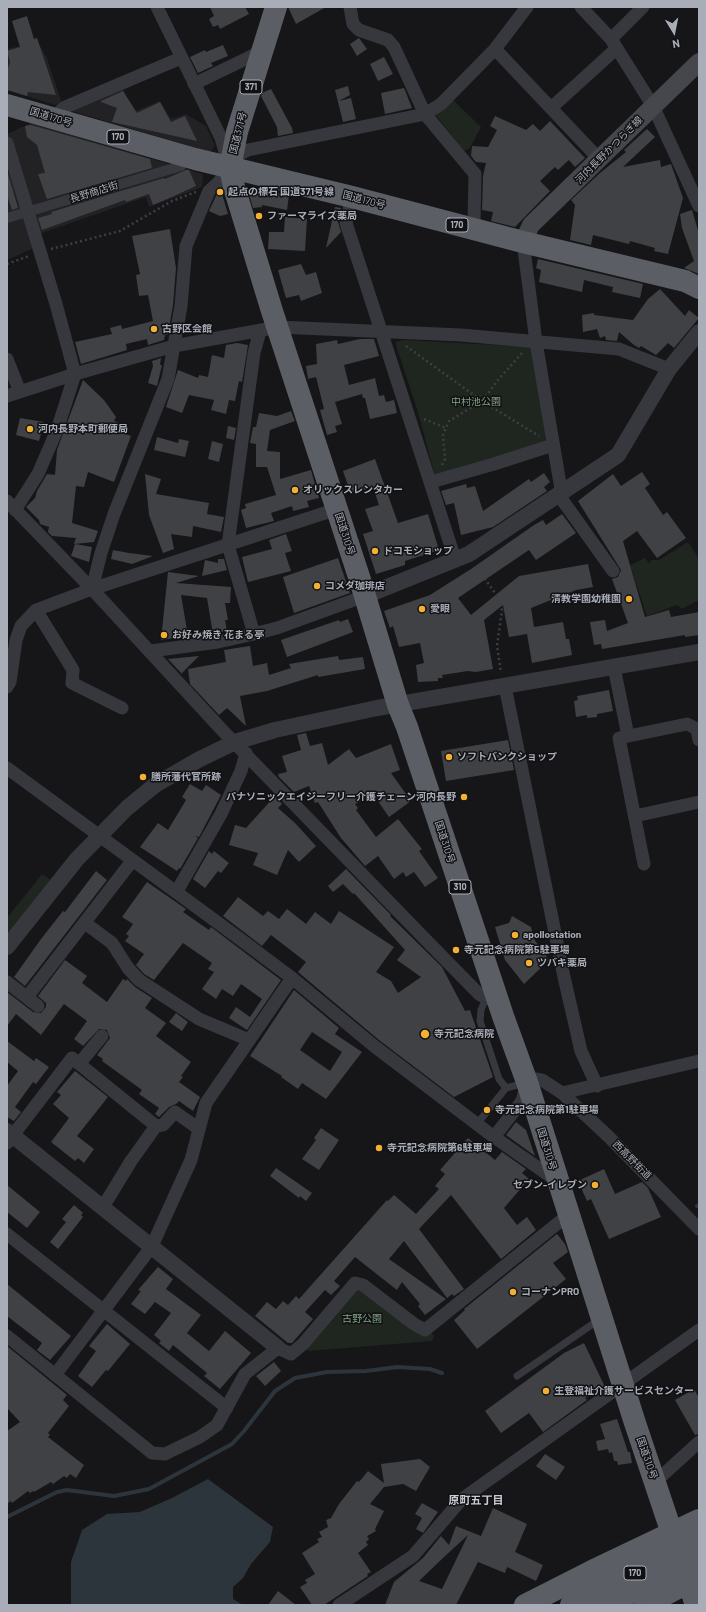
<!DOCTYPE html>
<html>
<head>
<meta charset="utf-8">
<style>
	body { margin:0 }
	#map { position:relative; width:706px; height:1612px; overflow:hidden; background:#161618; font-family:Barlow,sans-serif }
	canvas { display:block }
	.frame { position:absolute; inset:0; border:8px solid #a8adb8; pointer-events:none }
	.north { position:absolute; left:654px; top:12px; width:40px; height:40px; -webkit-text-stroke:3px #111113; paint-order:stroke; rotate:170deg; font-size:11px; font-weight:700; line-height:16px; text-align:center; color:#a8adb8 }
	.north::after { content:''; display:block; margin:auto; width:14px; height:18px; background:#a8adb8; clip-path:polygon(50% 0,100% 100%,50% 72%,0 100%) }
</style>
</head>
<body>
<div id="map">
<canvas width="706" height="1612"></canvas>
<div class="frame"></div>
<div class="north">N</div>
</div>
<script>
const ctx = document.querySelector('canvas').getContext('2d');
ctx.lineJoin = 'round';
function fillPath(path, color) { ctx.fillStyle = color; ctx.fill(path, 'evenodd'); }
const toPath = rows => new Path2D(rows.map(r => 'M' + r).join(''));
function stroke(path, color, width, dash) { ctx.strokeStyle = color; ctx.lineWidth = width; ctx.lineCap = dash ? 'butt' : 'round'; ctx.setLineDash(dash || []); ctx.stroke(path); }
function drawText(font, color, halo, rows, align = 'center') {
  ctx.font = font + ' Barlow,"Noto Sans JP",sans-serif'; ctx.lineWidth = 3; ctx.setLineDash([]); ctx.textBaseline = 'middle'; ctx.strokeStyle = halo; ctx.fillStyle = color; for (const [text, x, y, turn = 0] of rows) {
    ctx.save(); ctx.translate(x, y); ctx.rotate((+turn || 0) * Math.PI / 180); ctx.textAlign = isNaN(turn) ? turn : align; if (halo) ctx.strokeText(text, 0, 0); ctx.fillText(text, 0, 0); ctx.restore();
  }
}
fillPath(toPath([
	[38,42,47,58,61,101,55,105,7,90,7,49],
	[122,86,133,112,160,101,171,119,186,114,206,126,215,146,210,152,68,110],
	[31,123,203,174,202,187,149,207,146,197,39,234,7,136,7,134],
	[7,150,36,247,7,260]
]), '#222225');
fillPath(toPath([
	[451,98,481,127,470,148,464,151,435,114],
	[403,340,532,347,546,436,545,441,436,480,418,412,396,345,396,342],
	[688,542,699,559,699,600,682,609,677,605,647,616,630,565,645,558,649,563,652,560,659,560],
	[42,874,51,880,7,940,7,918],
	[355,1283,430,1331,434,1336,432,1341,308,1351,303,1344]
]), '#1e261f');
fillPath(toPath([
	[208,1479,273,1527,270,1542,251,1564,243,1578,233,1587,233,1599,243,1605,71,1605,71,1562,82,1530,107,1514,140,1512,172,1498]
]), '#2c353c');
stroke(toPath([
	[697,1206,699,1205],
	[7,1517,57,1492,67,1490,114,1496,149,1489,232,1444,244,1431,275,1391,295,1378,327,1372,366,1371,397,1367,430,1369,442,1373]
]), '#2c353c', 4);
fillPath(toPath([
	[210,7,245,7,249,14,220,29,218,25,213,27,209,19,214,16],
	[288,7,326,7,296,24],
	[27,16,34,39,37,38,56,95,28,92,27,96,7,90,7,71,10,62,7,51,20,47,12,21],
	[359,38,367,49,357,56,350,44],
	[223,45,228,56,211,63,213,66,198,73,190,57,205,50,206,52],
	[384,57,393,74,378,81,370,64],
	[348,86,350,95,339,101,351,98,356,119,343,122,335,90],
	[404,88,412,108,385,114,381,93],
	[271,89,292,128,293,133,278,136,277,127,261,96,262,93],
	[123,91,137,113,160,102,171,122,185,116,197,141,112,122,117,108,101,102,101,101],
	[495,116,526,130,533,124,540,131,550,121,585,158,575,167,569,160,558,170,555,167,540,181,550,191,515,227,491,221,493,212,482,210,483,176,486,163,476,162,471,156,472,146,488,147,497,130,490,126],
	[31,125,150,159,152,168,47,199,38,174,45,173,37,145,27,137,25,126],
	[647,129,655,137,623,167,660,160,661,167,671,164,683,198,668,254,654,251,655,248,630,241,629,244,593,235,591,245,570,240,575,205,571,200,600,173,626,152,624,150],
	[7,170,18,208,12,210,7,195],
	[186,170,189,170,196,186,174,196,153,205,149,194,126,202,125,200,42,230,38,218,52,214,51,212,164,178,165,179],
	[251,187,289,195,287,210,262,205,262,207,253,208,248,191],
	[217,194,222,194,228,214,220,216,209,211],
	[335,207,341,208,338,222,341,232,326,248],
	[692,210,699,234,699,274,684,268,694,261,682,228,680,214],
	[285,217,307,219,305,251,268,249,269,232,284,232],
	[170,229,176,268,173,305,168,334,165,335,164,340,148,345,147,339,126,344,127,350,81,364,75,342,112,334,110,328,121,325,122,329,153,321,148,295,139,296,136,275,140,274,132,236],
	[538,259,643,284,640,298,612,292,613,287,584,280,582,292,539,282,541,270,536,268],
	[301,264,306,275,316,272,322,293,301,301,299,295,286,298,278,270],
	[660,289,685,316,689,310,699,318,674,348,668,343,656,355,641,346,639,348,634,345,619,332,617,341,606,340,605,336,600,338,597,329,583,332,582,315,594,313,594,315,633,320,648,299],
	[360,339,374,339,379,356,344,365,349,385,375,378,379,396,384,395,386,402,394,400,397,413,370,419,365,398,363,398,362,394,335,402,342,424,335,426,337,432,327,435,320,410,324,409,316,377,308,379,306,366,317,364,316,344,337,340,338,344],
	[237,343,248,345,242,382,239,381,235,401,229,400,226,414,211,410,214,400,189,395,182,413,166,407,178,370,198,378,199,375,208,377,212,355,224,358,226,345],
	[161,358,160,365,162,365,157,386,148,383,153,366,152,361],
	[83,380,104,400,116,417,114,421,123,424,120,432,131,436,114,482,88,472,84,487,76,486,72,523,98,531,94,542,74,544,76,538,52,536,48,532,49,527,40,524,39,520,26,507,35,498,37,491,47,474,55,475,57,450],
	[291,411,295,421,270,430,267,451,280,452,280,479,311,470,319,498,307,501,309,507,293,511,292,506,271,513,274,521,246,528,241,510,246,508,245,504,276,495,267,467,256,467,256,444,250,443,253,427,256,427,259,413,277,416],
	[20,418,44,422,39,441,16,435],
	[228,426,236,428,234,440,226,438],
	[157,437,178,443,179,439,189,441,185,457,154,450],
	[212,441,223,444,219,462,208,459],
	[375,459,398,523,428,514,439,550,405,561,405,565,376,574,363,534,373,531,365,509,379,505,373,487,351,494,343,471],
	[642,472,650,484,645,488,663,515,667,512,686,538,657,558,637,531,623,541,645,617,669,610,671,617,699,612,699,635,685,637,685,635,602,649,601,644,594,645,590,622,605,620,607,631,628,623,612,579,618,577,621,570,578,501,613,474,621,486],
	[544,473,550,482,544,487,547,491,493,527,461,535,454,503,446,505,441,491,466,484,467,488,475,486,483,511,529,479,531,482],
	[145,474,161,479,156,494,209,503,207,514,224,517,221,532,193,526,192,537,171,534,174,549,163,553,149,515],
	[562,514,576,533,536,560,529,550,458,598,471,615,519,576,588,564,593,587,576,590,531,608,534,627,563,622,566,639,569,639,572,655,532,663,527,634,509,637,503,605,484,620,493,669,476,672,468,671,442,675,443,678,438,678,438,681,418,682,416,665,424,663,420,643,399,647,393,626,390,628,384,611,430,595,471,569,534,525,543,520,546,525],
	[286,534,292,551,285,553,291,571,248,582,242,557,272,549,269,540],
	[75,544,92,547,89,562,71,556],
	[113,550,129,553,153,556,132,564,111,559],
	[338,558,350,593,294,613,283,577],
	[218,559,224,559,227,570,202,576,205,560,218,563],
	[168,572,199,576,176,583,231,587,230,603,225,603,228,620,225,620,227,631,213,634,207,598,181,595,188,636,161,640],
	[348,619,353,632,287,657,281,640,339,620,340,622],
	[250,646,253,666,267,663,269,675,291,668,289,664,338,656,339,660,363,657,365,669,318,677,318,675,267,691,240,696,246,726,227,708,219,715,190,684,188,669,226,662,224,650],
	[199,656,182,673,183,675,168,659],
	[609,690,613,711,597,714,597,717,587,718,587,715,576,717,574,701,578,700,577,696],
	[306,733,310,746,322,743,328,765,349,749,356,758,391,744,400,770,391,773,411,801,389,817,373,794,355,804,358,808,356,810,376,837,398,819,422,849,419,851,438,878,425,887,414,872,406,877,403,872,394,879,378,856,365,866,341,838,318,802,315,803,309,786,294,792,279,777,278,774,287,772,282,756,301,750,297,735],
	[508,740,514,770,446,781,441,751],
	[190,784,202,791,206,785,221,795,199,837,195,836,198,838,180,869,179,868,177,871,140,847,158,823,168,830,186,800,182,797],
	[275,796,282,804,278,808,295,823,316,846,299,862,288,850,277,875,253,865,258,853,229,845,235,825,246,828],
	[209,851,212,854,214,851,229,863,221,873,218,871,205,888,193,879],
	[346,869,391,915,390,916,442,967,465,1011,470,1010,493,1077,454,1097,379,1040,298,972,306,962,271,935,262,946,223,916,238,897,263,916,268,911,279,919,287,909,306,924,315,912,331,924,339,911,394,947,376,972,391,981,398,993,421,977,397,960,405,950,354,893,353,894,343,884,333,892,328,886],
	[96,871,107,880,25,986,14,977,41,939,63,911,65,912],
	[147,882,186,909,183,912,209,930,211,927,281,980,247,1030,229,1018,236,1007,250,1017,262,999,241,984,233,996,222,989,216,999,202,989,214,972,208,969,212,963,183,943,154,980,144,974,136,965,144,954,125,941,129,936,126,934,133,924,122,917],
	[512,916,531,927,534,939,549,960,524,984,505,960,495,927,509,923],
	[65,960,87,976,82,983,107,1002,123,979,126,981,127,979,135,987,152,998,145,1008,166,1023,156,1036,191,1062,181,1076,183,1077,179,1082,200,1097,193,1111,179,1101,176,1104,169,1107,159,1117,155,1114,159,1108,139,1094,142,1090,102,1061,103,1059,97,1055,110,1038,107,1030,99,1029,83,1046,74,1039,87,1021,64,1004,41,1035,16,1014,7,1026,7,992,33,1012,41,1013,46,1007,46,1003,38,996],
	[294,990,339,1028,335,1034,362,1052,326,1099,302,1083,298,1089,281,1077,282,1076,250,1056],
	[312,1032,342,1052,330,1071,300,1050],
	[176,1013,188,1022,182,1031,169,1022],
	[7,1041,34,1061,36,1058,49,1067,36,1084,33,1082,15,1107,21,1112,14,1121,7,1117,7,1086,18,1071,7,1062],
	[75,1071,108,1097,77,1136,94,1149,84,1163,78,1158,75,1161,51,1142,69,1118,53,1104,61,1095,57,1092],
	[516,1122,526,1130,535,1156,506,1135],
	[321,1128,339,1140,319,1170,302,1159,316,1140,314,1138],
	[468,1138,495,1160,502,1152,526,1169,522,1173,529,1179,504,1208,517,1225,527,1217,536,1230,501,1259,451,1195,419,1229,464,1289,454,1296,452,1294,447,1298,404,1241,389,1259,446,1299,425,1315,418,1306,420,1304,402,1282,397,1290,355,1257,334,1281,340,1286,331,1295,325,1290,305,1312,313,1319,292,1343,288,1343,255,1316,267,1302,276,1309,283,1301,288,1305,296,1296,299,1299,387,1200,388,1201,394,1195,416,1214,439,1189,435,1186,445,1174,440,1170],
	[276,1168,312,1193,306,1201,300,1196,299,1198,270,1176],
	[604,1169,615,1194,642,1182,648,1188,661,1217,609,1239,591,1199,587,1201,578,1181],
	[7,1185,40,1212,27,1228,7,1212],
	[74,1205,83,1213,81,1215,83,1217,58,1249,50,1242,66,1222,62,1219],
	[557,1234,565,1244,568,1252,553,1263,566,1279,477,1349,454,1320,465,1310,464,1309],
	[158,1267,173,1279,166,1289,201,1315,187,1333,209,1351,225,1331,251,1353,220,1389,204,1376,207,1373,173,1345,169,1351,159,1343,161,1341,154,1335,171,1313,155,1302,145,1314,131,1304,141,1291,138,1290],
	[7,1284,71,1336,50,1360,37,1350,42,1343,7,1316],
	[107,1324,130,1344,108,1371,106,1370,92,1387,78,1376,96,1351,89,1346],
	[584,1343,605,1387,585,1398,587,1400,543,1432,529,1413,501,1433,485,1411,564,1353],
	[7,1346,67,1395,63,1400,69,1406,48,1433,50,1435,48,1437,84,1465,76,1478,70,1474,67,1478,64,1476,53,1484,51,1482,34,1492,33,1491,30,1493,28,1491,12,1503,11,1501,7,1504,7,1431,20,1422,7,1408],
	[274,1362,281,1371,265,1386,256,1376],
	[694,1389,699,1398,699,1434,695,1435,675,1400],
	[617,1419,628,1452,630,1452,632,1463,618,1465,617,1461,614,1461,612,1452,609,1453,608,1449,598,1451,596,1441,605,1439,600,1424],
	[545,1454,565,1467,556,1480,536,1466],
	[420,1459,430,1467,416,1491,403,1484,384,1487,370,1504,384,1511,375,1529,376,1531,367,1536,369,1539,366,1542,368,1545,358,1553,371,1572,367,1574,368,1576,324,1605,312,1605,300,1587,307,1583,305,1580,315,1574,302,1553,319,1542,317,1539,322,1537,319,1532,328,1527,326,1520,331,1518,339,1504,357,1481,359,1482,368,1471,384,1483,381,1464],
	[422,1503,438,1512,423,1533,416,1529,422,1518,415,1514],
	[493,1508,527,1524,515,1552,543,1565,536,1581,507,1567,505,1573,478,1562,456,1605,385,1605,394,1582,423,1558,441,1536,449,1545,456,1526,481,1536],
	[468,1535,442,1589,419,1581,444,1557],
	[278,1591,296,1605,268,1605]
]), '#404145');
stroke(toPath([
	[51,249,120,231,172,201,196,192],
	[7,264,29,256],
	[406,346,482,401,539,436],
	[424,419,446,428],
	[442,465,445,459,443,435,449,421,482,401,498,380,522,353],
	[476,566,497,596,502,610,497,646,501,673]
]), '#3d3f44', 2.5, [2, 3]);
stroke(toPath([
	[486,998,481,1010,480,1021,499,1079,506,1088,525,1083],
	[477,1124,506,1088],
	[517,1376,600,1319]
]), '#37383d', 7);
stroke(toPath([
	[7,218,181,166]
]), '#37383d', 10);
stroke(toPath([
	[157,7,221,138,228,162],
	[350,7,353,24,359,30,388,40,394,47,425,114,475,174,474,221,475,229],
	[581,7,611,39,653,106,699,206],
	[611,39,643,7],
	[495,49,600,160],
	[194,84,262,51],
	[551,108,617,48],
	[54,118,63,108,181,58],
	[7,143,56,304,75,374,57,430,38,474,15,510],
	[352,197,346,223,455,559],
	[523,242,536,342,563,501,613,571],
	[7,359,20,392],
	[7,396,75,374,174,346,278,327,461,335,619,349,669,369],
	[431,482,494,464,553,445],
	[7,501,92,589,223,731,428,942,479,994,486,998,497,1001],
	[92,589,101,553,114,514,168,379,181,306,186,246,209,191,219,182,240,154,248,150,425,114,441,104,495,49,527,7],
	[36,610,73,670,72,683,122,708],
	[254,634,228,545,254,353,260,331],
	[151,651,218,642,254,634,277,628,365,596],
	[614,667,628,736],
	[505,686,564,977,581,1051,597,1086],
	[7,687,10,682,16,640,21,626,36,610,92,589,337,509],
	[7,768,236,936,292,978,374,1046,494,1137,557,1181],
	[635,816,699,802],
	[644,864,619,738,687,724,697,729,699,740],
	[177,891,221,814,241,771,246,753],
	[85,923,112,943,128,968,139,980,199,1019,249,1040],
	[7,982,38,1006],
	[27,997,132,861],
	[79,1064,102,1036],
	[562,1093,699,1061],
	[156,1126,163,1125,175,1112,199,1129],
	[494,1137,522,1101,527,1082,537,1079,542,1080,562,1093,609,1137,699,1229],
	[7,1143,72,1058,156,1126,131,1161,103,1207],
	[7,1234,227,1408],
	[7,1336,152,1453,165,1454,200,1437,217,1425,245,1374,278,1348,291,1354,303,1344,355,1283,363,1285,414,1324,425,1330,568,1215],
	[55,1375,152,1246,191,1160,206,1103,292,978],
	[655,1482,699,1442],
	[339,1605,413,1556,462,1499,699,1330]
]), '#37383d', 13);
stroke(toPath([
	[365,596,469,554,618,455,669,369,699,332],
	[7,947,77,859,127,808,155,785,198,760,235,742,275,730,377,708,699,652],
	[7,1131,278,1348]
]), '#37383d', 16);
stroke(toPath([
	[523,242,531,225,699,62]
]), '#45474d', 18);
stroke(toPath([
	[276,7,237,132,230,168,234,187,272,311,361,583,398,705,407,727,503,1016,527,1082,635,1423,696,1605],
	[7,105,195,159,352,197,523,242,685,281,699,288],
	[525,1605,592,1571,699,1520],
	[645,1605,699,1577]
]), '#5b5e65', 22);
stroke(toPath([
	[571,1605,699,1541],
	[606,1605,699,1559]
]), '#5b5e65', 22);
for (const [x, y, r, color] of [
	[220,192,4,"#f2b134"],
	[259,216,4,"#f2b134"],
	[154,329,4,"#f2b134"],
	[30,429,4,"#f2b134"],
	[295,490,4,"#f2b134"],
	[375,551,4,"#f2b134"],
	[317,586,4,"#f2b134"],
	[629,599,4,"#f2b134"],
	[422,609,4,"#f2b134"],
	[164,635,4,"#f2b134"],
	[449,757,4,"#f2b134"],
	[143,777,4,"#f2b134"],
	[464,797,4,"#f2b134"],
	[515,935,4,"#f2b134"],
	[456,950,4,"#f2b134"],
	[529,963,4,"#f2b134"],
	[425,1034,5,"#f2b134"],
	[487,1110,4,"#f2b134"],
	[379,1148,4,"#f2b134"],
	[595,1185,4,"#f2b134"],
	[513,1292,4,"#f2b134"],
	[546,1391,4,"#f2b134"]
]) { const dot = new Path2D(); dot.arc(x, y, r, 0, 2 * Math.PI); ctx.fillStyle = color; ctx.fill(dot); stroke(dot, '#111113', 1.5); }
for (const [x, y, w] of [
	[251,87,22],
	[118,137,22],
	[457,225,22],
	[460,887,22],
	[635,1573,22]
]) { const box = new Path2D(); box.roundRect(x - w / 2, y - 7, w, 14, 3); ctx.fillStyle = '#111113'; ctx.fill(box); stroke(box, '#a8adb8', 1); }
drawText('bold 9px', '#a8adb8', null, [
	["371",251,87],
	["170",118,137],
	["170",457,225],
	["310",460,887],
	["170",635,1573]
]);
drawText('10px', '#a8adb8', '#111113', [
	["国道170号",51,117,17],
	["国道371号",238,133,-76],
	["河内長野かつらぎ線",609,150,-45],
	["長野商店街",94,192,-17],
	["国道170号",364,200,15],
	["国道310号",345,534,72],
	["国道310号",445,842,72],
	["国道310号",547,1149,73],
	["西高野街道",632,1160,45],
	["国道310号",647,1458,71]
]);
drawText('bold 10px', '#a8adb8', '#111113', [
	["起点の標石 国道371号線",228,192],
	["ファーマライズ薬局",267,216],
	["古野区会館",162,329],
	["河内長野本町郵便局",38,429],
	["オリックスレンタカー",303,490],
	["ドコモショップ",383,551],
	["コメダ珈琲店",325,586],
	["清教学園幼稚園",621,599,"right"],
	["愛眼",430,609],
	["お好み焼き 花まる亭",172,635],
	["ソフトバンクショップ",457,757],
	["膳所藩代官所跡",151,777],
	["パナソニックエイジーフリー介護チェーン河内長野",456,797,"right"],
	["apollostation",523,935],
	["寺元記念病院第5駐車場",464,950],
	["ツバキ薬局",537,963],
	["寺元記念病院",434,1034],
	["寺元記念病院第1駐車場",495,1110],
	["寺元記念病院第6駐車場",387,1148],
	["セブン-イレブン",587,1185,"right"],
	["コーナンPRO",521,1292],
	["生登福祉介護サービスセンター",554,1391]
], 'left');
drawText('10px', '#7fa381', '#111113', [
	["中村池公園",476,402],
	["古野公園",362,1319]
]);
drawText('bold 11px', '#c9ccd4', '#111113', [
	["原町五丁目",476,1500]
]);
</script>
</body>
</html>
